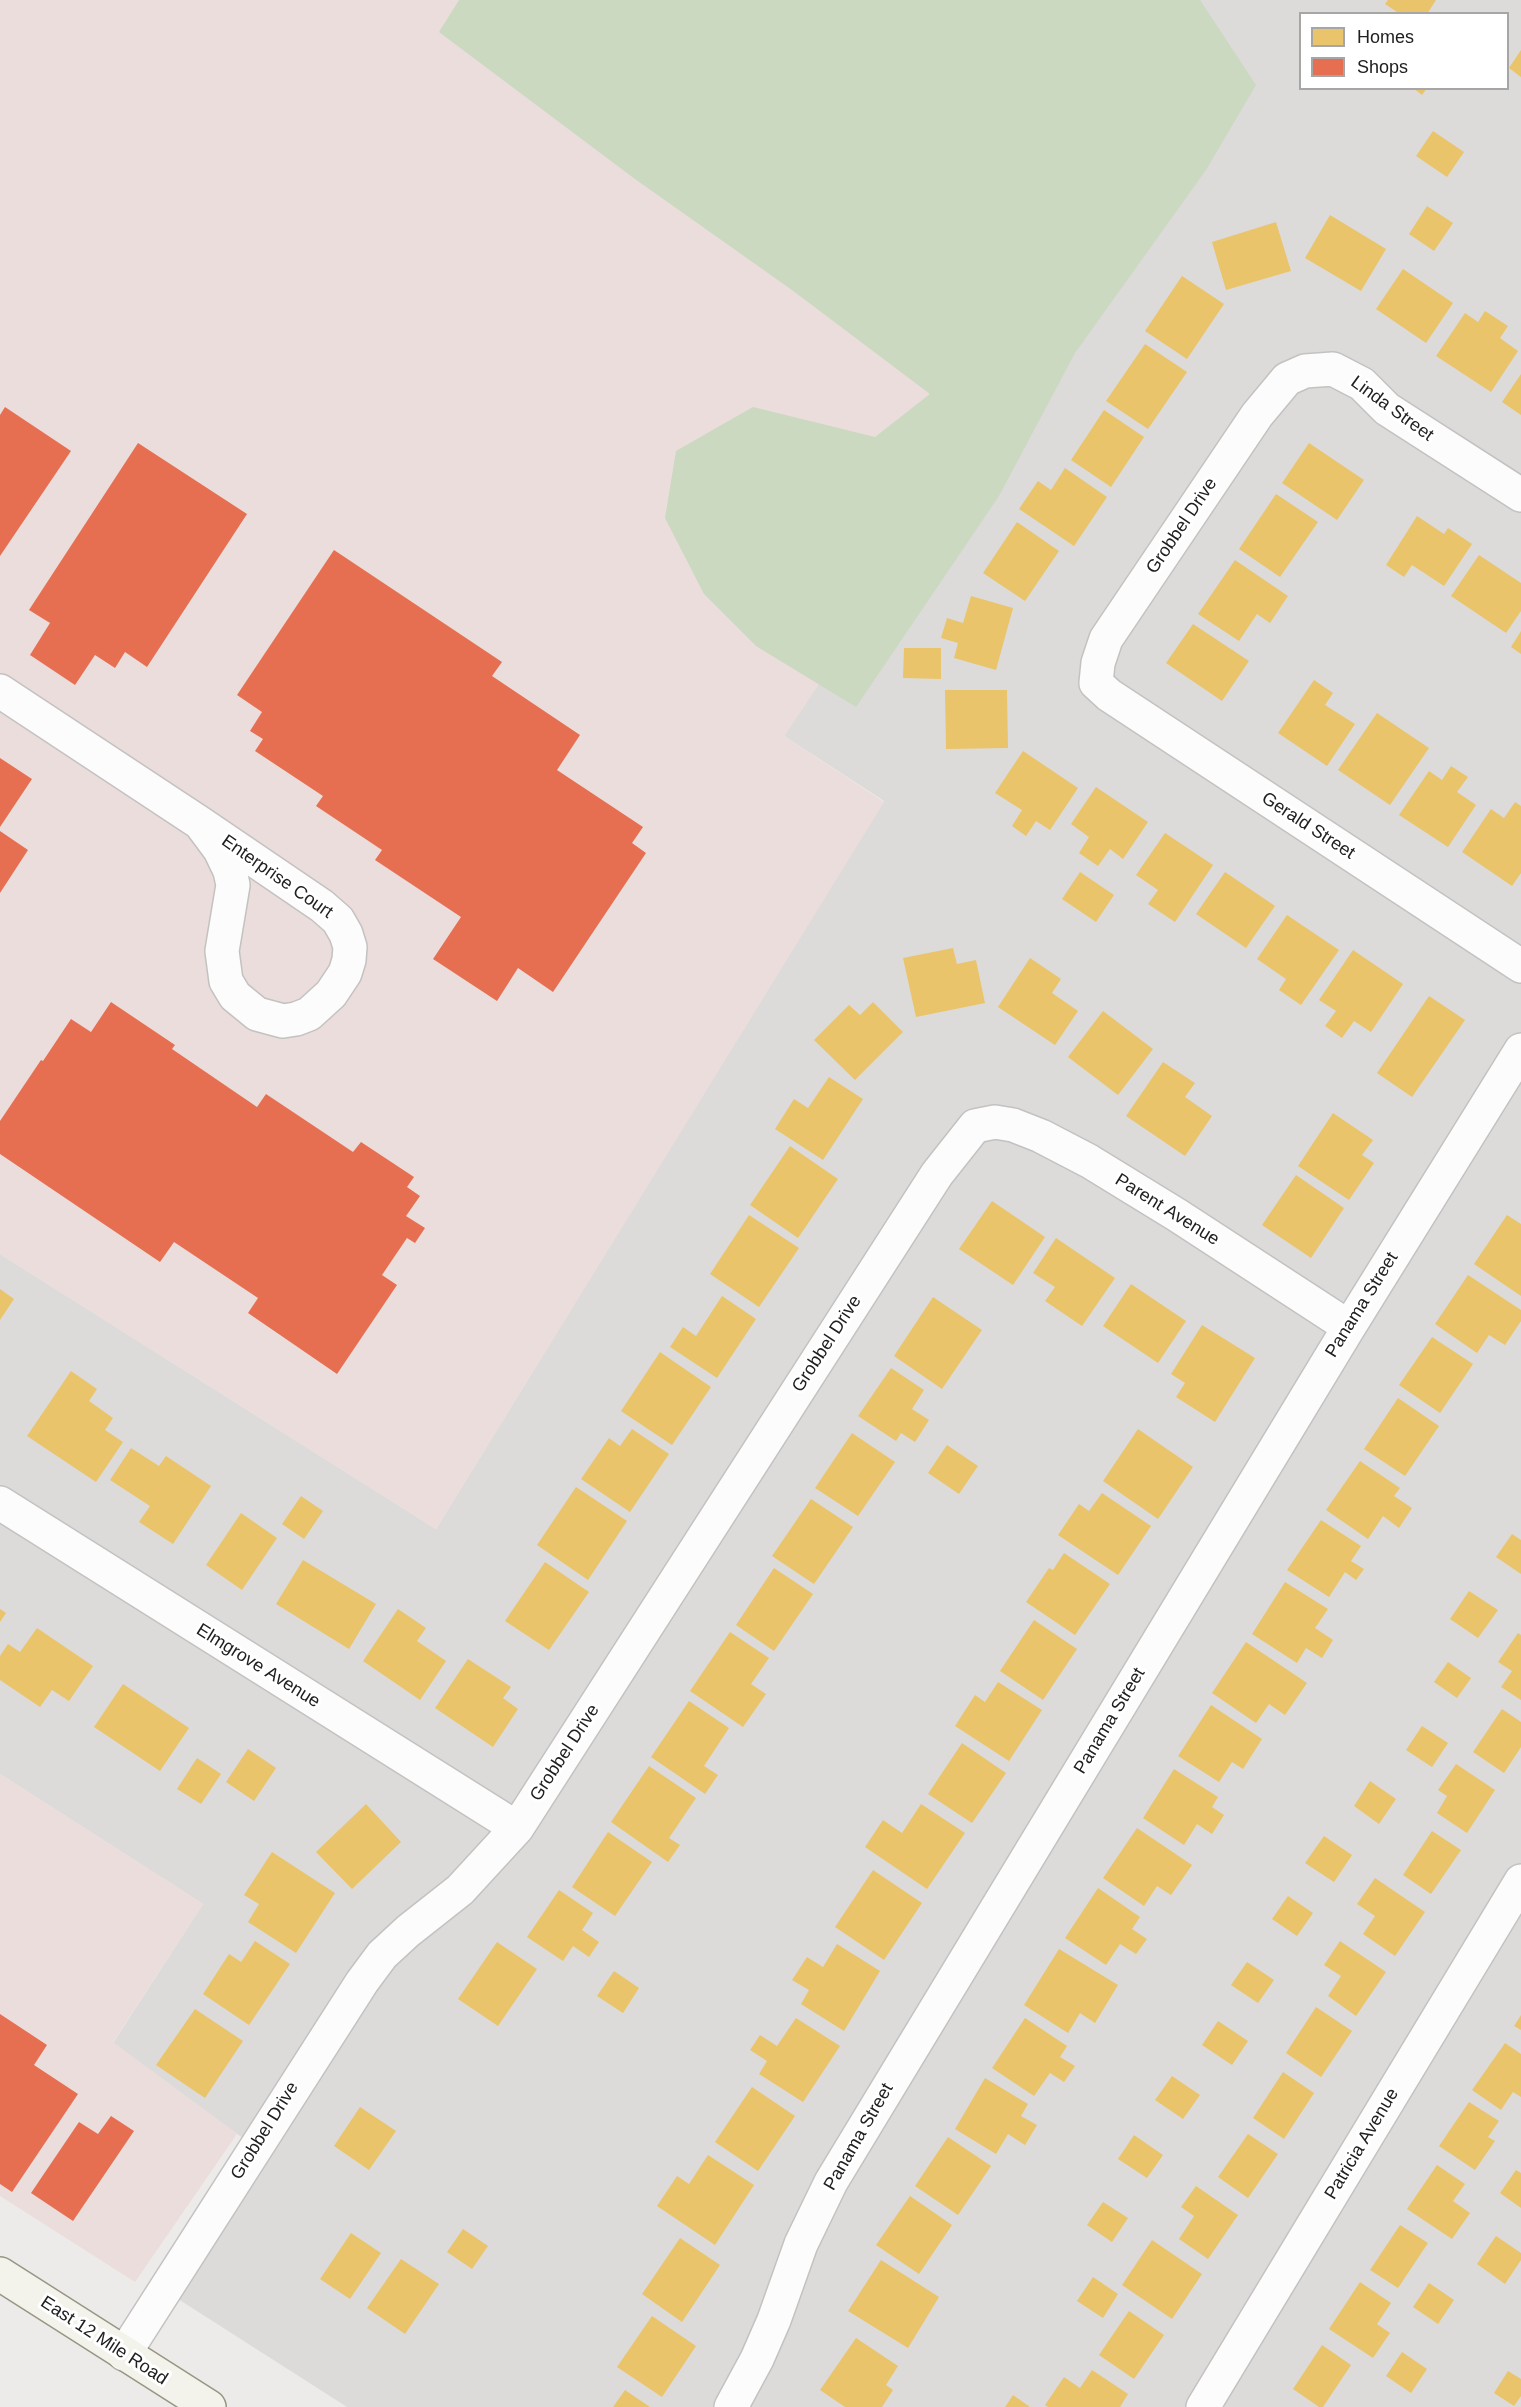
<!DOCTYPE html>
<html>
<head>
<meta charset="utf-8">
<style>
	body { margin:0 }
	#map { position:relative; width:1521px; height:2407px; overflow:hidden; background:#edebe9; font-family:Arial,sans-serif }
	canvas { display:block }
	.legend { position:absolute; left:1299px; top:12px; width:210px; height:78px; box-sizing:border-box; background:#fff; border:2px solid #a6a6a6; margin:0; padding:8px 10px; list-style:none; font-size:18px; color:#202020 }
	.legend li { display:flex; align-items:center; gap:12px; height:30px }
	.legend b { width:30px; border:2px solid #a6a6a6 }
</style>
</head>
<body>
<div id="map">
<canvas width="1521" height="2407"></canvas>
<ul class="legend">
<li><b style="height:16px;background:#e9c46a"></b>Homes</li>
<li><b style="height:16px;background:#e76f51"></b>Shops</li>
</ul>
</div>
<script>
const ctx = document.querySelector('canvas').getContext('2d');
ctx.lineJoin = 'round';
function fillPath(path, color) { ctx.fillStyle = color; ctx.fill(path, 'evenodd'); }
const toPath = rows => new Path2D(rows.map(r => 'M' + r).join(''));
function stroke(path, color, width, dash) { ctx.strokeStyle = color; ctx.lineWidth = width; ctx.lineCap = dash ? 'butt' : 'round'; ctx.setLineDash(dash || []); ctx.stroke(path); }
function drawText(font, color, halo, rows, align = 'center') {
  ctx.font = font + ' Arial,sans-serif'; ctx.lineWidth = 6; ctx.setLineDash([]); ctx.textBaseline = 'middle'; ctx.strokeStyle = halo; ctx.fillStyle = color; for (const [text, x, y, turn = 0] of rows) {
    ctx.save(); ctx.translate(x, y); ctx.rotate((+turn || 0) * Math.PI / 180); ctx.textAlign = isNaN(turn) ? turn : align; if (halo) ctx.strokeText(text, 0, 0); ctx.fillText(text, 0, 0); ctx.restore();
  }
}
fillPath(toPath([
	[1124,0,1521,0,1521,2407,347,2407,164,2290,255,2147,113,2043,203,1904,0,1774,0,1254,436,1529,884,801,784,736,1228,67],
	[1300,14,1508,14,1508,88,1300,88]
]), '#dddbda');
fillPath(toPath([
	[0,0,459,0,440,32,1005,404,784,736,884,802,436,1529,0,1254],
	[0,1774,203,1904,113,2042,237,2134,135,2282,0,2196]
]), '#eadddc');
fillPath(toPath([
	[459,0,1200,0,1256,85,1206,170,1075,353,999,496,856,707,756,646,704,594,665,518,676,451,753,407,875,437,930,394,792,290,635,179,439,32]
]), '#cad9c0');
fillPath(toPath([
	[1388,0,1436,0,1427,14,1400,14,1385,4],
	[1521,50,1521,77,1509,68],
	[1413,88,1427,88,1422,95],
	[1433,131,1464,152,1447,177,1416,156],
	[1427,206,1453,223,1434,251,1409,234],
	[1330,215,1386,249,1361,291,1305,258],
	[1276,222,1291,271,1226,290,1212,242],
	[1403,269,1453,303,1426,343,1376,309],
	[1182,276,1224,304,1187,359,1145,331],
	[1485,311,1508,326,1500,338,1518,351,1491,392,1436,356,1465,313,1478,322],
	[1145,344,1187,372,1148,429,1106,401],
	[1521,374,1521,415,1502,402],
	[1104,410,1144,437,1111,487,1071,460],
	[1309,443,1364,480,1337,520,1282,483],
	[1065,468,1107,497,1074,546,1019,509,1038,481,1051,490],
	[1276,494,1318,522,1280,577,1239,549],
	[1417,516,1444,534,1448,528,1472,544,1444,586,1412,565,1404,577,1386,565],
	[1017,522,1059,551,1025,601,983,573],
	[1479,555,1521,583,1521,611,1506,633,1451,596],
	[1235,560,1288,596,1270,623,1257,614,1239,641,1198,614],
	[971,596,1013,608,996,670,954,658,958,643,941,638,947,618,963,623],
	[1193,624,1249,661,1222,701,1166,663],
	[1521,631,1521,654,1511,647],
	[904,648,941,648,941,679,903,678],
	[1314,680,1333,693,1325,705,1355,724,1327,766,1278,733],
	[945,690,1007,690,1008,748,946,749],
	[1377,713,1429,748,1390,805,1338,770],
	[1023,751,1078,788,1050,830,1036,821,1026,836,1012,826,1022,810,995,793],
	[1451,766,1468,777,1457,792,1476,805,1448,847,1399,815,1429,771,1442,780],
	[1096,787,1148,822,1123,859,1110,849,1098,866,1079,853,1089,837,1071,824],
	[1515,802,1521,806,1521,873,1512,886,1462,852,1491,809,1504,818],
	[1165,833,1213,865,1175,922,1148,904,1158,890,1136,875],
	[1080,872,1114,895,1096,922,1062,899],
	[1225,872,1275,906,1246,948,1196,914],
	[1287,915,1339,950,1301,1005,1279,990,1286,979,1257,959],
	[953,948,957,964,976,960,985,1003,916,1017,903,958],
	[1353,950,1403,984,1371,1032,1354,1021,1342,1038,1325,1026,1336,1011,1319,1000],
	[1030,958,1061,979,1052,993,1078,1011,1055,1045,998,1007],
	[1429,996,1465,1020,1412,1097,1377,1073],
	[873,1002,903,1032,855,1080,814,1040,849,1005,860,1015],
	[1103,1011,1153,1049,1118,1095,1068,1057],
	[1163,1062,1195,1083,1185,1097,1212,1116,1185,1156,1126,1116],
	[829,1077,863,1099,823,1160,775,1129,794,1099,808,1108],
	[1333,1113,1373,1140,1362,1155,1374,1163,1349,1200,1298,1166],
	[790,1146,838,1179,798,1238,750,1205],
	[1296,1175,1344,1208,1311,1258,1262,1225],
	[992,1201,1045,1237,1013,1285,959,1249],
	[749,1215,799,1248,759,1307,710,1274],
	[1507,1215,1521,1224,1521,1296,1474,1264],
	[1056,1238,1115,1278,1082,1326,1045,1301,1055,1287,1033,1273],
	[1468,1275,1521,1310,1521,1321,1505,1345,1489,1335,1477,1353,1435,1324],
	[1131,1284,1186,1321,1158,1363,1103,1326],
	[0,1289,14,1299,0,1320],
	[722,1296,756,1319,717,1378,670,1347,683,1327,696,1336],
	[933,1297,982,1330,942,1389,894,1356],
	[1202,1325,1255,1358,1215,1422,1176,1397,1185,1383,1171,1374],
	[1432,1337,1473,1364,1440,1413,1399,1385],
	[660,1352,711,1387,672,1445,621,1411],
	[891,1368,924,1390,912,1409,929,1420,915,1442,901,1433,896,1441,858,1416],
	[71,1371,97,1389,89,1401,113,1418,105,1430,123,1442,96,1482,27,1436],
	[1398,1398,1439,1426,1405,1476,1364,1449],
	[632,1429,669,1454,630,1512,581,1479,609,1438,620,1446],
	[1138,1429,1193,1467,1158,1519,1103,1481],
	[852,1433,895,1462,858,1516,815,1488],
	[947,1445,978,1466,959,1494,928,1473],
	[131,1448,159,1466,166,1456,211,1486,173,1544,139,1522,150,1506,110,1480],
	[1360,1461,1400,1488,1394,1496,1412,1508,1399,1528,1383,1516,1368,1539,1326,1510],
	[576,1487,627,1521,588,1580,537,1545],
	[1102,1493,1151,1526,1118,1575,1058,1535,1079,1504,1089,1511],
	[301,1496,323,1511,304,1539,282,1524],
	[811,1499,853,1527,814,1584,772,1556],
	[241,1513,277,1538,242,1590,206,1565],
	[1321,1520,1361,1546,1351,1561,1364,1569,1356,1580,1345,1572,1329,1597,1287,1570],
	[1512,1534,1521,1540,1521,1574,1496,1557],
	[1064,1553,1110,1584,1075,1635,1026,1602,1049,1568,1053,1570],
	[303,1560,376,1604,349,1649,276,1604],
	[545,1562,589,1592,549,1650,505,1621],
	[774,1568,813,1594,774,1651,736,1625],
	[1285,1582,1328,1609,1315,1628,1333,1640,1322,1658,1306,1648,1297,1663,1252,1634],
	[1469,1591,1498,1610,1478,1638,1450,1619],
	[0,1609,6,1613,0,1622],
	[398,1609,426,1628,417,1641,446,1661,420,1700,363,1661],
	[1034,1620,1077,1649,1043,1700,1000,1671],
	[37,1628,93,1666,69,1701,52,1690,40,1707,0,1680,0,1656,8,1644,20,1652],
	[730,1632,769,1658,751,1684,766,1694,743,1727,690,1691],
	[1518,1633,1521,1635,1521,1700,1501,1687,1512,1671,1498,1662],
	[1246,1642,1307,1683,1285,1715,1269,1704,1256,1723,1212,1693],
	[468,1659,511,1687,503,1698,518,1709,493,1747,435,1708],
	[1448,1662,1471,1678,1457,1698,1434,1682],
	[998,1682,1042,1710,1009,1761,955,1726,975,1695,985,1702],
	[123,1684,189,1728,160,1771,94,1727],
	[689,1701,729,1728,704,1766,718,1775,705,1794,651,1757],
	[1211,1705,1262,1739,1243,1769,1232,1762,1219,1782,1178,1756],
	[1502,1709,1521,1722,1521,1747,1504,1773,1473,1752],
	[1422,1726,1448,1743,1432,1767,1406,1750],
	[962,1743,1006,1773,972,1823,928,1794],
	[248,1749,276,1768,254,1801,226,1782],
	[197,1758,221,1774,201,1804,177,1789],
	[1456,1764,1495,1790,1467,1833,1437,1813,1447,1796,1438,1790],
	[649,1766,696,1798,669,1838,680,1845,668,1862,611,1822],
	[1174,1769,1218,1797,1212,1807,1224,1815,1212,1834,1197,1824,1184,1845,1143,1818],
	[1370,1781,1396,1799,1379,1824,1354,1806],
	[366,1804,401,1842,352,1889,316,1852],
	[921,1804,965,1833,927,1889,865,1847,883,1820,902,1833],
	[1137,1828,1192,1865,1171,1895,1157,1886,1144,1906,1103,1878],
	[1432,1831,1461,1850,1431,1894,1403,1875],
	[608,1832,652,1862,615,1916,572,1887],
	[1324,1836,1352,1855,1334,1882,1305,1863],
	[272,1852,335,1893,296,1953,248,1922,259,1904,244,1895],
	[873,1870,922,1903,884,1960,835,1927],
	[1375,1878,1425,1912,1395,1956,1363,1934,1375,1916,1357,1904],
	[1098,1888,1140,1917,1132,1929,1147,1939,1136,1954,1120,1944,1106,1965,1065,1938],
	[559,1890,593,1913,582,1930,599,1942,589,1957,573,1946,563,1961,527,1937],
	[1288,1896,1313,1913,1297,1936,1272,1919],
	[255,1941,290,1964,249,2025,203,1994,229,1954,241,1962],
	[1340,1941,1386,1972,1356,2016,1328,1996,1341,1976,1324,1965],
	[497,1942,537,1969,498,2026,458,1999],
	[837,1944,880,1971,844,2031,801,2004,809,1990,792,1980,807,1957,823,1967],
	[1059,1949,1118,1985,1095,2023,1080,2013,1068,2033,1024,2005],
	[1247,1962,1274,1980,1258,2003,1231,1985],
	[614,1971,639,1988,623,2013,597,1996],
	[1316,2007,1352,2031,1321,2077,1286,2053],
	[195,2009,243,2041,205,2098,156,2065],
	[1521,2015,1521,2030,1514,2026],
	[796,2018,840,2046,803,2102,759,2074,767,2061,750,2050,760,2035,777,2046],
	[1025,2018,1067,2046,1060,2057,1075,2066,1064,2082,1050,2073,1034,2096,992,2068],
	[1218,2021,1248,2041,1232,2065,1202,2045],
	[1505,2043,1521,2054,1521,2097,1513,2092,1501,2110,1472,2090],
	[1283,2072,1314,2093,1284,2139,1253,2118],
	[1172,2076,1200,2095,1183,2119,1155,2100],
	[985,2078,1028,2104,1021,2116,1037,2125,1025,2145,1008,2134,996,2154,955,2129],
	[752,2087,795,2116,758,2171,715,2142],
	[1469,2102,1499,2121,1488,2137,1495,2141,1475,2170,1439,2146],
	[360,2107,396,2131,369,2170,334,2146],
	[1248,2134,1278,2154,1248,2198,1218,2177],
	[1134,2135,1163,2155,1147,2178,1118,2159],
	[948,2137,991,2166,958,2215,915,2186],
	[708,2155,754,2185,715,2245,657,2206,677,2176,689,2184],
	[1437,2165,1465,2184,1453,2201,1470,2213,1452,2239,1407,2209],
	[1516,2170,1521,2173,1521,2208,1500,2193],
	[1196,2186,1238,2215,1208,2259,1179,2239,1194,2216,1181,2207],
	[910,2196,952,2225,919,2274,876,2245],
	[1103,2202,1128,2218,1112,2242,1087,2225],
	[1400,2225,1428,2243,1398,2288,1370,2270],
	[463,2229,488,2246,472,2269,447,2252],
	[351,2233,381,2253,350,2299,320,2279],
	[1496,2236,1521,2253,1521,2260,1505,2284,1477,2264],
	[680,2238,720,2265,682,2322,642,2294],
	[1152,2240,1202,2274,1172,2319,1122,2285],
	[401,2259,439,2284,405,2334,367,2308],
	[881,2260,939,2297,908,2348,848,2311],
	[1093,2277,1118,2294,1103,2318,1077,2301],
	[1360,2282,1391,2303,1377,2324,1390,2333,1373,2358,1329,2329],
	[1429,2283,1454,2300,1438,2324,1413,2307],
	[1129,2311,1164,2335,1134,2379,1099,2355],
	[652,2316,696,2346,662,2397,617,2367],
	[856,2338,898,2366,886,2385,893,2390,882,2407,845,2407,820,2390],
	[1322,2345,1351,2365,1323,2407,1319,2407,1293,2389],
	[1402,2352,1427,2369,1411,2393,1386,2376],
	[1092,2370,1128,2394,1120,2407,1048,2407,1045,2405,1064,2377,1080,2388],
	[1508,2371,1521,2379,1521,2396,1514,2406,1494,2393],
	[625,2390,650,2407,613,2407],
	[1013,2395,1030,2407,1005,2407]
]), '#e9c46a');
fillPath(toPath([
	[5,407,71,451,0,556,0,415],
	[138,443,247,514,147,667,125,652,115,668,95,655,75,685,30,655,50,623,29,610],
	[334,550,502,662,492,676,580,735,557,770,643,827,632,843,646,853,553,992,518,968,497,1001,433,959,461,917,375,860,382,850,316,806,323,796,255,751,263,739,250,731,262,712,237,695],
	[0,758,32,779,0,827],
	[0,831,28,850,0,893],
	[111,1002,175,1045,172,1049,257,1107,266,1094,353,1152,361,1142,414,1177,407,1187,420,1196,406,1216,425,1228,415,1243,407,1238,382,1275,397,1285,337,1374,248,1313,258,1298,174,1242,160,1262,0,1154,0,1121,41,1060,43,1061,71,1019,91,1032],
	[0,2014,47,2045,34,2065,78,2094,12,2192,0,2184],
	[111,2116,134,2131,73,2221,31,2193,79,2122,98,2134]
]), '#e76f51');
const street = toPath([
	[1521,495,1387,409,1362,384,1333,369,1305,371,1287,379,1257,415,1106,639,1098,663,1096,683,1109,695,1521,966],
	[0,691,200,823,322,906,338,920,346,934,350,947,349,960,345,973,331,994,309,1014,296,1019,283,1021,257,1014,235,996,226,981,222,951,233,885,230,871,220,850,200,823],
	[0,1503,517,1828],
	[124,2354,362,1982,382,1955,408,1931,460,1890,517,1828,937,1174,975,1126,995,1122,1013,1125,1041,1136,1089,1161,1177,1215,1349,1327],
	[731,2407,757,2359,774,2320,801,2244,831,2182,1349,1327,1521,1050],
	[1203,2407,1521,1881]
]);
const secondary = toPath([
	[0,2274,209,2407]
]);
stroke(street, '#c3c2c1', 36);
stroke(secondary, '#969682', 36);
stroke(street, '#fcfcfc', 33);
stroke(secondary, '#f3f3ec', 33);
drawText('18px', '#202020', '#fff', [
	["Linda Street",1392,409,36],
	["Grobbel Drive",1182,526,-56],
	["Gerald Street",1308,826,33],
	["Enterprise Court",277,877,35],
	["Parent Avenue",1167,1210,32],
	["Panama Street",1362,1305,-58],
	["Grobbel Drive",827,1344,-57],
	["Elmgrove Avenue",258,1666,32],
	["Panama Street",1110,1721,-59],
	["Grobbel Drive",565,1753,-57],
	["Grobbel Drive",265,2131,-58],
	["Panama Street",859,2137,-60],
	["Patricia Avenue",1362,2144,-59],
	["East 12 Mile Road",104,2341,33]
]);
</script>
</body>
</html>
